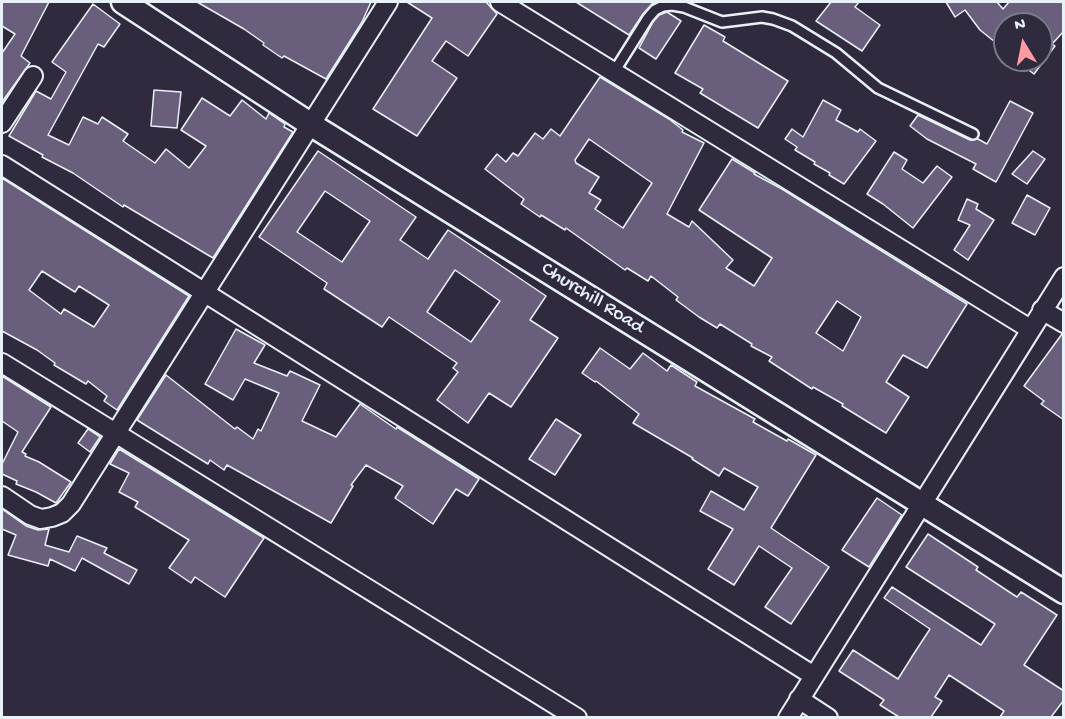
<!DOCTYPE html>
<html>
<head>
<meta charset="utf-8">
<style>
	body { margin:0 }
	#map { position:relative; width:1065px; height:719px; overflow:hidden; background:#2f2a3d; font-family:"Gochi Hand",sans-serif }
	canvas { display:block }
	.frame { position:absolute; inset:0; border:3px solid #e8f1f8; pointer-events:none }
	.north { position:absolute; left:993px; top:12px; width:60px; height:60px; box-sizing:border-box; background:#2f2a3d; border:2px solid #797a88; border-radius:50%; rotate:350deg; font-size:16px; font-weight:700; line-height:24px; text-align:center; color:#e8f1f8 }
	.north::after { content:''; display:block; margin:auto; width:21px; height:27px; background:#ff9aa2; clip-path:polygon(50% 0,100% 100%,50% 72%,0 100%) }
</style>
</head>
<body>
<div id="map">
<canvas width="1065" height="719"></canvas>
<div class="frame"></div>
<div class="north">N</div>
</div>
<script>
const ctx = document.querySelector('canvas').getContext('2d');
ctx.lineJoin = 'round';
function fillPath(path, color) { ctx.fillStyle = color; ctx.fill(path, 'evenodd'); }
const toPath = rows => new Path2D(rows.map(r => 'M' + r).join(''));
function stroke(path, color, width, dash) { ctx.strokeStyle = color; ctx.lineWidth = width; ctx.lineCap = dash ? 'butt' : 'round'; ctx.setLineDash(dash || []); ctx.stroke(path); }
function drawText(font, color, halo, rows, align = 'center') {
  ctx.font = font + ' "Gochi Hand",sans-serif'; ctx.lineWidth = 5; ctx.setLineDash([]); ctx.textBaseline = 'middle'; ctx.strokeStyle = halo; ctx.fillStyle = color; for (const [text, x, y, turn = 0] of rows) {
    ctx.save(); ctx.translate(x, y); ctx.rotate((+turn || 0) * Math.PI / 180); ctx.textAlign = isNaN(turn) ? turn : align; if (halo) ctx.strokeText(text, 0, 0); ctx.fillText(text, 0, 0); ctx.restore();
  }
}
const building = toPath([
	[2,2,49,2,21,56,30,63,2,102,2,53,15,34,2,26,2,2],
	[197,2,371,2,362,22,326,79,284,56,282,58,263,45,264,43,244,29,197,2],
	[407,2,486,2,497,14,468,56,446,41,432,61,457,78,417,136,373,109,432,18,407,2],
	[576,2,650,2,653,3,643,14,629,35,576,2],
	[831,2,859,2,855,7,880,25,862,51,816,21,831,2],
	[946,2,997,2,1003,9,1009,2,1064,2,1064,31,1052,44,1055,46,1034,74,1015,60,1041,60,1041,24,1005,24,1005,50,980,30,965,10,955,17,946,2],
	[93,4,120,24,104,47,98,44,48,135,69,145,83,117,98,124,102,117,128,134,123,141,155,163,166,149,189,168,206,146,181,130,202,98,230,116,242,100,266,119,269,113,285,124,284,127,293,132,213,258,124,205,123,207,73,173,42,157,43,155,9,136,36,91,51,99,66,72,52,62,93,4],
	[667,12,681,21,656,59,639,48,653,22,659,15,667,12],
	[704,25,725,37,723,41,788,81,758,128,700,93,703,89,675,73,704,25],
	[600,77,669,119,683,130,682,132,704,143,667,214,689,227,692,221,733,260,726,268,754,286,772,258,699,210,732,159,755,173,754,174,782,189,967,304,927,368,903,355,886,382,909,397,886,433,842,406,843,404,813,387,812,389,769,361,772,357,751,346,752,344,720,324,717,328,699,317,676,300,678,297,651,276,648,281,627,268,625,270,566,228,565,230,541,215,540,217,521,204,524,199,485,169,497,154,506,162,513,153,518,156,535,133,543,139,551,129,560,136,600,77],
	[589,139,652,183,623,228,595,209,601,200,589,193,599,177,576,163,575,160,589,139],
	[837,301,861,317,843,351,816,333,837,301],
	[154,90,181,92,177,128,151,126,154,90],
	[823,100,841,110,836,120,858,132,860,129,876,141,844,184,829,175,830,173,814,164,815,162,795,150,797,147,785,139,792,129,803,137,823,100],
	[1010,101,1033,113,996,182,973,169,976,164,927,139,910,126,918,115,970,140,978,139,987,144,1010,101],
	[318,151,416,217,400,240,428,259,448,230,546,296,530,320,558,338,511,407,489,393,468,423,437,400,458,372,453,368,457,363,389,317,382,327,324,289,327,283,259,237,318,151],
	[325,191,370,221,342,262,297,232,325,191],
	[455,270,500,301,471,342,427,312,455,270],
	[1033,151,1045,159,1027,184,1012,174,1033,151],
	[894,152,907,160,902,169,923,183,937,166,952,177,913,228,883,204,867,194,894,152],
	[2,178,189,296,117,410,104,401,107,396,88,381,86,384,54,365,55,363,37,350,2,331,2,178],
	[42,271,75,292,79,286,109,305,94,327,64,309,61,314,29,290,42,271],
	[1027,195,1050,208,1035,235,1012,223,1027,195],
	[967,199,978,204,976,209,994,220,968,260,954,250,970,225,958,220,967,199],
	[236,329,265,345,254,363,287,376,290,371,320,385,302,421,336,437,360,404,396,429,397,427,479,479,468,496,456,489,433,524,395,498,403,486,366,465,351,485,353,486,331,523,227,465,224,470,210,460,208,464,137,420,166,375,235,429,237,427,253,439,258,429,261,431,279,393,245,379,233,400,205,384,236,329],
	[1062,334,1064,334,1064,420,1041,404,1044,401,1024,386,1062,334],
	[600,348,630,369,643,353,667,371,671,365,697,382,695,386,755,419,753,422,787,441,788,439,816,455,771,528,829,567,791,624,765,607,792,568,759,546,734,585,708,569,733,529,700,511,711,491,744,510,758,487,724,468,719,476,692,459,693,458,633,423,639,414,596,381,595,382,582,373,600,348],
	[2,376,51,407,22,452,26,454,25,456,39,462,71,482,56,503,36,492,16,484,17,481,2,474,2,464,18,432,2,421,2,376],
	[556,419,581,435,555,475,529,459,556,419],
	[88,429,100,437,90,452,78,443,88,429],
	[119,449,264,538,225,597,195,577,191,583,169,568,189,540,135,507,138,502,119,492,129,473,110,464,119,449],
	[877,498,902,515,869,567,842,550,877,498],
	[2,509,26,526,38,530,49,529,45,545,69,552,77,536,107,548,104,553,137,570,129,584,82,558,75,571,50,559,48,566,8,555,16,535,2,529,2,509],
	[928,534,978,567,976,570,1017,597,1021,592,1057,615,1024,665,1064,691,1064,700,1051,717,1000,717,1004,711,949,675,935,697,942,701,931,717,899,717,880,705,884,700,839,671,853,650,898,679,913,655,930,629,884,598,892,587,981,645,995,624,906,567,928,534]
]);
fillPath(building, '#695e7c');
stroke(building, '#e8f1f8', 1.5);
const service = toPath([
	[614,72,648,18,655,10,663,6,672,5,684,7,722,22,762,17,773,19,792,26,836,53,878,88,973,134]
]);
const minor = toPath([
	[500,2,1030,329],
	[2,123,33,76],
	[2,165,814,676],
	[1042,310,1064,323],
	[2,363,577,718],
	[2,496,30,515,41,519,52,517,62,513,71,504,388,2],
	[799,699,828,718],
	[788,718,1064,277]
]);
const tertiary = toPath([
	[123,2,310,124,1064,592]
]);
stroke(service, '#e8f1f8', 14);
stroke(minor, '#e8f1f8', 22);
stroke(tertiary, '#e8f1f8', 27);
stroke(service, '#2f2a3d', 9);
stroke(minor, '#2f2a3d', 18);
stroke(tertiary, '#2f2a3d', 22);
drawText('20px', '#e8f1f8', '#2f2a3d', [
	["Churchill Road",592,299,32]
]);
</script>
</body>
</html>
